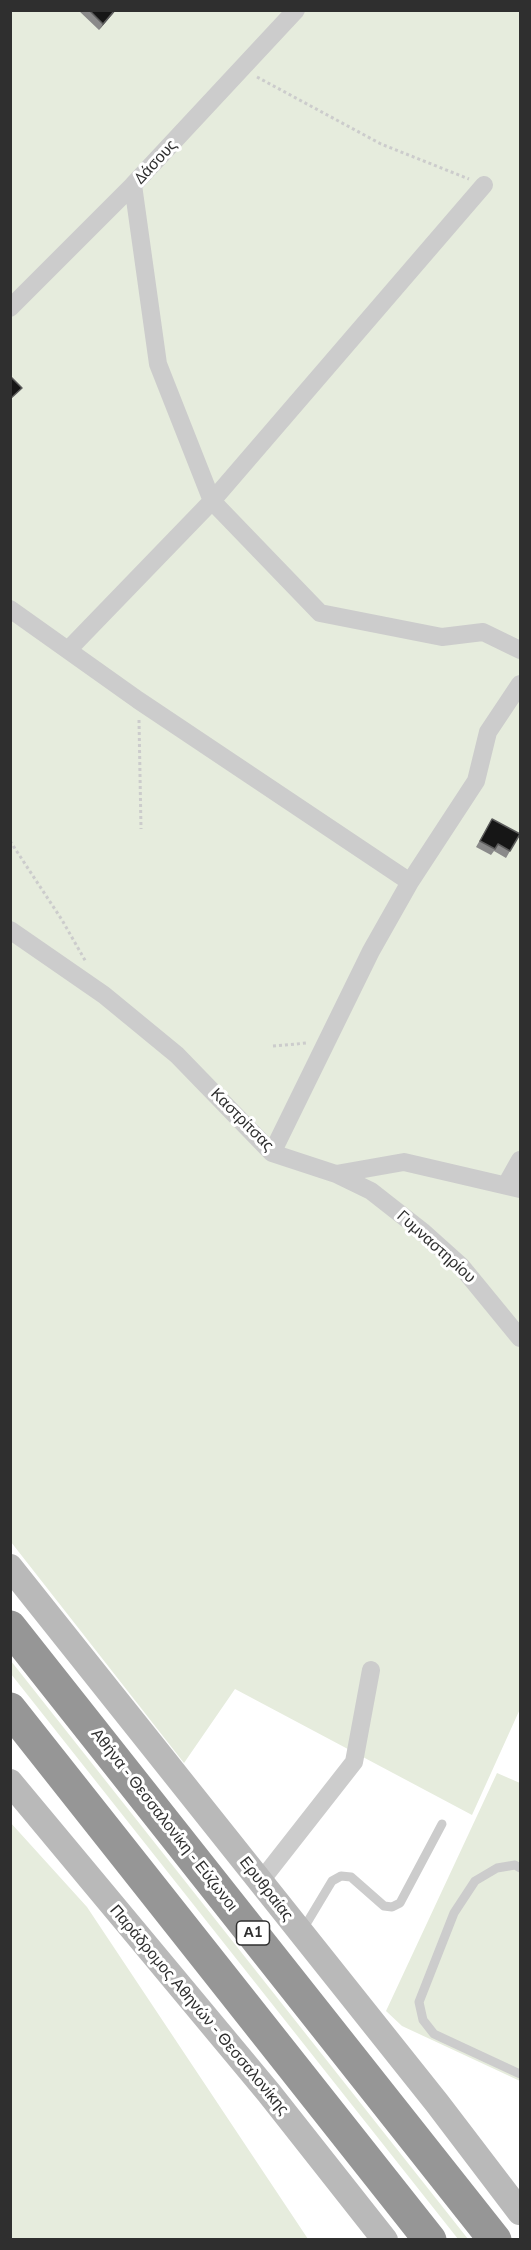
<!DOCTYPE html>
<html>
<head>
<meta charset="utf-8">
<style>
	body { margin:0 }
	#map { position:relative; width:531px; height:2250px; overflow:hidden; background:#fff; font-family:"PT Sans",sans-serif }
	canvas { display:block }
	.frame { position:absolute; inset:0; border:12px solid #2f2f2f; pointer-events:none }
</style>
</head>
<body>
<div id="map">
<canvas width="531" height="2250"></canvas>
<div class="frame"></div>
</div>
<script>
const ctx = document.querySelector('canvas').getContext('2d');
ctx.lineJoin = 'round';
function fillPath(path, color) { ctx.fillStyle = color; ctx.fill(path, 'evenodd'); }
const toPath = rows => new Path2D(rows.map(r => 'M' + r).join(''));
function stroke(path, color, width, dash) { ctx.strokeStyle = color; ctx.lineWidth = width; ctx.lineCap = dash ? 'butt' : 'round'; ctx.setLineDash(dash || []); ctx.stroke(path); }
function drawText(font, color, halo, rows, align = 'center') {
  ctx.font = font + ' "PT Sans",sans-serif'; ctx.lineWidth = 6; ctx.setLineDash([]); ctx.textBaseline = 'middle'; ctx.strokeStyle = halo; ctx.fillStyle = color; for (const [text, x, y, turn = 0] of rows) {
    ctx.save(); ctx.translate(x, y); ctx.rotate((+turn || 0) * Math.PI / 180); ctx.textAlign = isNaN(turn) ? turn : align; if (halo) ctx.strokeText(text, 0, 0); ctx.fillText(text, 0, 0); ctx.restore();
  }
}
fillPath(toPath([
	[11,11,520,11,520,1709,472,1815,235,1689,184,1763,11,1542],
	[11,1661,468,2239,458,2239,11,1674],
	[497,1773,520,1783,520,2081,402,2026,386,2011],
	[10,1822,87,1907,308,2239,11,2239]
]), '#e6ecdd');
stroke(toPath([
	[257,77,381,144,469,179],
	[139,720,141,829],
	[10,841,62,920,86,962],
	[273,1046,307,1043]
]), '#ccc', 3, [3, 3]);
stroke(toPath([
	[520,1868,515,1865,497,1868,475,1881,454,1913,419,2002,423,2020,434,2034,520,2074],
	[302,1931,332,1881,341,1876,351,1877,384,1906,392,1907,400,1903,442,1824]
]), '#ccc', 9);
stroke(toPath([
	[133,185,158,364,212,501,320,613,442,637,483,632,520,650],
	[10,308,133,185,296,10],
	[10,609,138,700,410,882],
	[68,650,212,501,484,185],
	[10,930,104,995,177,1055,272,1153,336,1174,404,1162,520,1189],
	[272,1153,371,951,410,882,476,781,488,732,520,684],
	[336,1174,371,1191,422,1231,461,1266,520,1338],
	[506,1185,520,1160],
	[260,1882,354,1762,371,1670]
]), '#ccc', 18);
stroke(toPath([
	[10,1567,437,2103,520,2212],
	[10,1782,269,2093,385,2240]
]), '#b9b9b9', 26);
stroke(toPath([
	[10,1627,495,2240],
	[10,1709,430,2240]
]), '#969696', 33);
fillPath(toPath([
	[78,10,116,10,99,30],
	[492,819,510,851,506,858,494,851,491,855,476,847]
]), '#8a8a8a');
fillPath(toPath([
	[115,10,116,10,99,30,103,24]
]), '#5c5c5c');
const building = toPath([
	[89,10,115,10,103,24,89,10],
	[10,376,22,388,10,399,10,376],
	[492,819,520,834,510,851,498,844,495,849,480,841,492,819]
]);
fillPath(building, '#161616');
stroke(building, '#5c5c5c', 1.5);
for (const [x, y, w] of [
	[253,1933,33]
]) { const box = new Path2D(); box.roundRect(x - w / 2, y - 12, w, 24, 4.5); ctx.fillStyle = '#fff'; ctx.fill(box); stroke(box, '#2f2f2f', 1.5); }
drawText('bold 15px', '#2f2f2f', null, [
	["Α1",253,1933]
]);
drawText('16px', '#2f2f2f', '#fff', [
	["Δάσους",156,162,-47],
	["Καστρίτσας",242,1120,45],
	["Γυμναστηρίου",436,1247,42],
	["Αθήνα - Θεσσαλονίκη - Εύζωνοι",164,1820,52],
	["Ερυθραίας",266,1889,52],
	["Παράδρομος Αθηνών - Θεσσαλονίκης",199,2010,50]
]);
</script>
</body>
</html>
